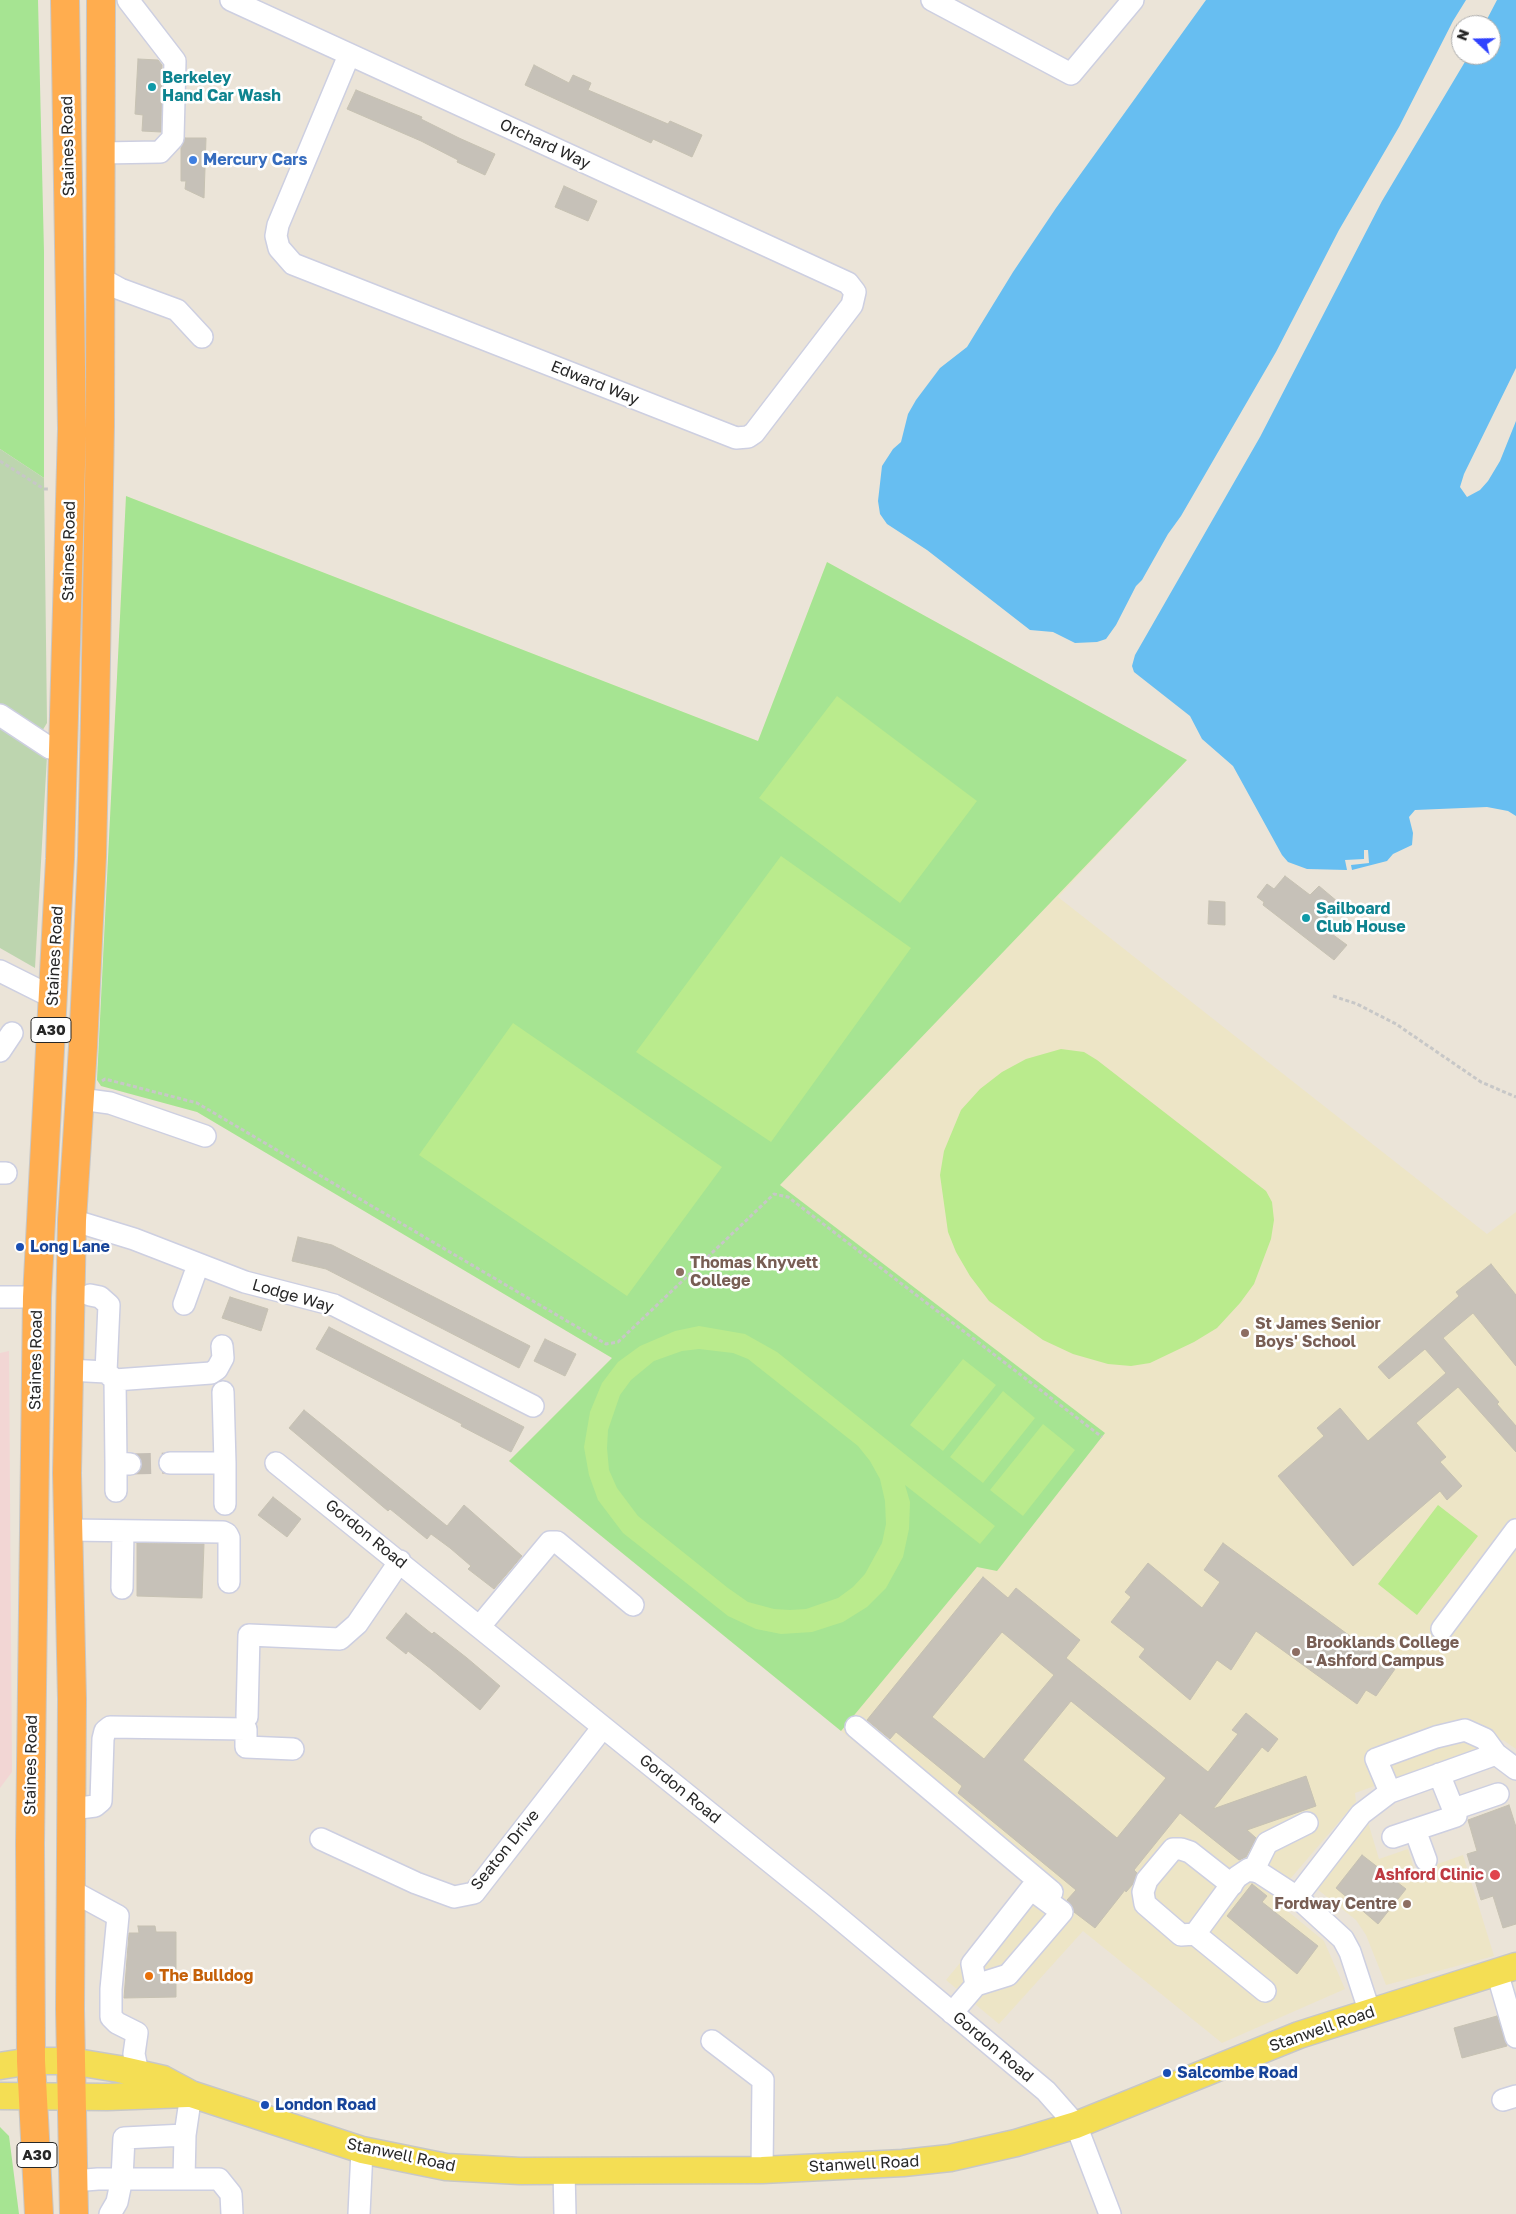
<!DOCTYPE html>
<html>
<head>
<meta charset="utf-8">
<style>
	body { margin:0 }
	#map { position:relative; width:1516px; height:2214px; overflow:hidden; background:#ebe4d8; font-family:"Golos Text",sans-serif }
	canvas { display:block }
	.north { position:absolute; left:1451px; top:15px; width:50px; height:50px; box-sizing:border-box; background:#fff; border:1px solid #a9a9a9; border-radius:50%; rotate:291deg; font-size:14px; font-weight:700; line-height:20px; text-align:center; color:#272727 }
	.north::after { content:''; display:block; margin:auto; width:18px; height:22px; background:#3143fe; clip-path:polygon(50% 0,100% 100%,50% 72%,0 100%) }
</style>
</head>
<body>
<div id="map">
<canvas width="1516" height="2214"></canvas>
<div class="north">N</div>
</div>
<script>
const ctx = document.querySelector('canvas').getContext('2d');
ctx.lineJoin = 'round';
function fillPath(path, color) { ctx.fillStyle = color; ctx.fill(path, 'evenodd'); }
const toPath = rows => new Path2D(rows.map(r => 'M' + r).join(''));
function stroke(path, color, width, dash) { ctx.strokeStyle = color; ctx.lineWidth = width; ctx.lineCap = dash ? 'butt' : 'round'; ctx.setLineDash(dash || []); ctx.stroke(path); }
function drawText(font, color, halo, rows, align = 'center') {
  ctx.font = font + ' "Golos Text",sans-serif'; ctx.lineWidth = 5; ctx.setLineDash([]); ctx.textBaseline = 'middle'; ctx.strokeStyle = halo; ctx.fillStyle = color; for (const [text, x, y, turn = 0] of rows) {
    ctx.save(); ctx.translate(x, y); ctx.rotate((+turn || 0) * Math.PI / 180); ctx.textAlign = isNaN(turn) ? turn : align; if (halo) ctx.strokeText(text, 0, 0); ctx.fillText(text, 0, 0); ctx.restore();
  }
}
fillPath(toPath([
	[126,496,758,741,827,562,1187,760,1058,897,1487,1234,1516,1212,1516,1749,1503,1740,1355,1793,1356,1802,1273,1899,1324,1941,1345,1989,1222,2043,1083,1931,999,2024,946,1980,1027,1882,509,1461,612,1358,197,1112,101,1086,97,1080],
	[1367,1819,1379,1859,1408,1849,1415,1872,1463,1855,1494,1956,1386,1985,1366,1935,1356,1920,1317,1889]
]), '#ede5c6');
fillPath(toPath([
	[9,1351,12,1772,0,1788,0,1353]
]), '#f2d6d4');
fillPath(toPath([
	[0,0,38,0,44,252,44,478,0,449],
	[126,496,758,741,827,562,1187,760,780,1185,1105,1433,997,1571,977,1567,841,1731,509,1461,612,1358,197,1112,101,1086,97,1080],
	[0,2127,9,2136,19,2214,0,2214]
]), '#a6e492');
fillPath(toPath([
	[0,449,44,478,47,723,33,746,47,756,35,968,0,948]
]), '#bdd5af');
fillPath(toPath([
	[837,696,977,801,900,903,759,798],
	[781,856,911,948,771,1142,636,1052],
	[513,1023,722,1167,627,1296,419,1155],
	[1061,1049,1084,1052,1097,1060,1266,1191,1272,1202,1274,1220,1271,1239,1254,1284,1240,1303,1217,1328,1194,1342,1150,1363,1131,1366,1108,1364,1073,1354,1043,1340,989,1301,970,1276,956,1252,948,1232,940,1175,944,1151,961,1110,980,1089,1002,1072,1026,1059],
	[699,1326,745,1334,777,1352,995,1526,980,1544,905,1485,910,1502,909,1529,903,1557,886,1588,867,1607,843,1622,812,1632,781,1634,756,1629,728,1616,623,1533,598,1500,589,1475,584,1447,590,1412,602,1383,618,1362,640,1346,675,1331],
	[699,1349,733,1353,748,1359,858,1446,870,1461,880,1479,885,1501,886,1524,882,1543,865,1574,853,1587,838,1598,806,1609,790,1610,774,1609,748,1602,728,1588,638,1516,617,1488,609,1470,607,1448,608,1430,620,1395,631,1380,654,1361,682,1351],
	[963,1359,996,1385,943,1451,910,1425],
	[1003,1391,1035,1418,983,1483,950,1457],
	[1043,1424,1075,1450,1023,1516,990,1490],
	[1438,1505,1478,1536,1417,1615,1378,1584]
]), '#baeb8d');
fillPath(toPath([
	[1206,0,1466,0,1453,21,1399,127,1339,230,1276,352,1181,516,1168,534,1142,580,1136,586,1116,625,1106,639,1097,642,1075,643,1053,632,1030,630,927,550,887,524,880,514,878,501,882,466,893,449,901,442,908,414,916,400,940,368,967,347,1013,272,1056,208],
	[1497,0,1516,0,1516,368,1464,474,1460,487,1467,497,1480,490,1488,481,1500,461,1516,421,1516,816,1508,811,1487,807,1415,810,1409,817,1413,833,1412,845,1393,854,1387,861,1352,870,1351,865,1369,863,1368,850,1364,850,1364,859,1345,860,1347,870,1307,869,1288,862,1282,855,1233,766,1202,739,1190,716,1134,672,1132,666,1135,655,1260,437,1382,201,1469,55,1491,55,1491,25,1484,25]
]), '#67bef1');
const building = toPath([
	[138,59,158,60,162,65,161,132,142,131,143,115,135,114,138,59],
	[534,65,569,83,573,75,591,83,588,90,668,124,670,121,702,135,692,157,653,139,651,143,525,85,534,65],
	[356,90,422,117,421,119,459,138,495,154,485,175,457,162,458,160,421,141,347,109,356,90],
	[185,138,206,138,204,198,185,189,186,181,181,181,181,148,185,138],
	[564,186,597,201,588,221,555,207,564,186],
	[1285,876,1310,895,1319,886,1338,902,1321,926,1347,945,1334,960,1263,905,1264,902,1257,897,1267,884,1274,889,1285,876],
	[1209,901,1225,902,1225,925,1208,924,1209,901],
	[298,1237,332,1245,530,1346,519,1368,326,1269,292,1261,298,1237],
	[1491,1264,1516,1295,1516,1366,1473,1313,1443,1338,1499,1402,1497,1404,1516,1426,1516,1452,1458,1387,1416,1423,1446,1457,1440,1462,1462,1486,1447,1500,1440,1491,1353,1566,1278,1476,1324,1436,1317,1428,1340,1408,1368,1441,1446,1373,1425,1349,1389,1379,1378,1367,1459,1296,1456,1292,1491,1264],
	[230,1297,268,1309,261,1331,222,1318,230,1297],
	[329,1327,524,1427,511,1452,461,1426,462,1424,316,1349,329,1327],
	[545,1339,576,1354,565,1376,534,1361,545,1339],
	[304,1410,447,1526,464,1505,522,1556,494,1589,468,1569,471,1566,450,1548,431,1534,427,1539,390,1509,388,1511,289,1428,304,1410],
	[273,1497,301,1519,287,1537,258,1515,273,1497],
	[137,1543,204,1544,202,1598,137,1596,137,1543],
	[1223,1543,1395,1669,1376,1696,1366,1690,1357,1704,1256,1631,1231,1670,1217,1660,1190,1700,1139,1657,1145,1649,1111,1622,1131,1597,1125,1592,1148,1563,1202,1608,1220,1582,1204,1570,1223,1543],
	[983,1577,1008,1598,1016,1588,1080,1640,1066,1658,1208,1772,1238,1734,1232,1730,1246,1713,1278,1739,1268,1752,1262,1747,1213,1809,1306,1776,1316,1806,1247,1830,1256,1838,1246,1857,1239,1860,1180,1813,1134,1870,1137,1873,1133,1884,1126,1892,1125,1890,1095,1928,1074,1912,1073,1907,1067,1900,1076,1890,958,1793,962,1786,896,1732,890,1739,867,1720,983,1577],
	[1002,1632,1054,1675,984,1759,932,1717,1002,1632],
	[1071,1701,1166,1778,1117,1838,1023,1760,1071,1701],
	[406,1613,432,1634,434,1632,467,1658,500,1686,480,1710,431,1669,408,1651,406,1654,386,1638,406,1613],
	[1509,1805,1516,1827,1516,1924,1503,1928,1493,1896,1481,1900,1467,1854,1477,1851,1468,1820,1509,1805],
	[1362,1855,1406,1889,1378,1924,1336,1888,1362,1855],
	[1252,1884,1267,1896,1262,1902,1318,1946,1297,1974,1227,1916,1252,1884],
	[138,1926,155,1926,156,1932,176,1932,176,1997,124,1998,129,1933,139,1933,138,1926],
	[1497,2016,1507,2046,1462,2058,1454,2028,1497,2016]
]);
fillPath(building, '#c6c1b8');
stroke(building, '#c6c1b2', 1);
stroke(toPath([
	[130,1464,170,1463]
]), '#c4beb5', 21, [21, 11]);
const minor = toPath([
	[231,0,848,283,855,292,852,305,754,433,748,437,736,438,293,264,279,248,276,236,278,225,349,55],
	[932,0,1071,74,1133,0],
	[101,153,160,152,173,138,175,61,128,0],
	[100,278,120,289,177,310,202,337],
	[0,715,50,748,63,749],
	[0,971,44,993,53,994],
	[0,1051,12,1033],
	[80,1099,110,1103,205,1136],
	[0,1173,6,1173],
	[72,1220,134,1239,245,1282,334,1305,533,1406],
	[90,1295,100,1297,109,1305,106,1372],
	[0,1297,37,1297],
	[184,1304,198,1265],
	[68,1370,106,1372,115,1380,116,1463,130,1464],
	[115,1380,211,1373,217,1369,223,1358,222,1346],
	[170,1463,225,1463,223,1392],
	[225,1463,225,1504],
	[276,1463,821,1903,1046,2091,1076,2125,1110,2214],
	[116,1491,116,1463],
	[68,1530,223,1532,227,1534,229,1538,229,1582],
	[122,1588,123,1531],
	[480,1626,550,1542,557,1542,633,1605],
	[1442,1629,1516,1530],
	[247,1717,249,1635,340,1639,357,1624,400,1561],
	[856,1727,1052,1892],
	[1390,1792,1376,1759,1436,1737,1465,1730,1485,1739,1496,1754],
	[72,1809,95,1806,101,1801,103,1739,105,1731,110,1727,246,1729,246,1747,293,1749],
	[1454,1809,1498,1794],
	[1415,1830,1426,1860],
	[1393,1837,1456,1816,1439,1774],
	[321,1839,416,1883,454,1897,474,1893,603,1727],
	[1253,1871,1267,1843,1307,1823],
	[72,1891,118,1916,111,1989,111,2017,117,2023,137,2033,134,2054,138,2073],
	[1297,1897,1361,1814,1390,1792,1496,1754,1516,1769],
	[1195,1934,1181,1935,1145,1904,1143,1892,1147,1880,1173,1849,1181,1849,1190,1852,1232,1885],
	[1497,1972,1516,2037],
	[1265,1991,1195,1934,1237,1877,1249,1869,1260,1873,1297,1897,1343,1939,1350,1952,1370,2013],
	[952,2013,976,1985,1008,1975,1062,1912,1031,1889,972,1964,976,1985],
	[712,2041,763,2080,762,2170],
	[1503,2100,1516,2096],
	[185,2135,191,2094],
	[564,2171,565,2214],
	[73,2181,98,2179,219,2179,231,2194,232,2214],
	[110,2214,117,2202,122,2178,124,2138,185,2135,184,2179],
	[359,2214,362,2150]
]);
const major = toPath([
	[0,2066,31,2061,70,2061,119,2069,163,2079,191,2094,362,2150,446,2167,520,2171,762,2170,903,2163,950,2158,1016,2143,1076,2125,1299,2035,1516,1966],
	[0,2096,107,2097,187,2094]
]);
const highway = toPath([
	[39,2214,31,2061,30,1843,37,1297,60,859,72,429,65,0],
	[74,2214,70,2009,72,1699,67,1473,72,1220,83,1047,92,856,95,716,100,426,101,0]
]);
stroke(minor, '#cdcfe1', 24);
stroke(major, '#c7c7c7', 29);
stroke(highway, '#c7c7c7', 30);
stroke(toPath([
	[0,461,44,489,49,489],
	[1333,996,1357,1004,1396,1024,1481,1082,1516,1097],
	[102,1081,105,1079,197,1103,606,1344,618,1342,774,1194,788,1197,1102,1437]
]), '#c7c7c7', 3, [4, 2.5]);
stroke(minor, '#fff', 21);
stroke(major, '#f4de54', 26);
stroke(highway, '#ffad4f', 28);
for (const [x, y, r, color] of [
	[152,87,5,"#0f9aa8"],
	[193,160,5,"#3f7fe0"],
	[1306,918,5,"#0f9aa8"],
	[20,1247,5,"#1a4fb4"],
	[680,1272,5,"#8d6e63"],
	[1245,1333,5,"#8d6e63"],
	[1296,1652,5,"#8d6e63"],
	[1495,1875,6,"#e0444e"],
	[1407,1904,5,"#8d6e63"],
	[149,1976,5,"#e8710a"],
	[1167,2073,5,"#1a4fb4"],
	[265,2105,5,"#1a4fb4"]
]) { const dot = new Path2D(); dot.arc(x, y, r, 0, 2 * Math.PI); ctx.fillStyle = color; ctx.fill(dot); stroke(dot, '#fff', 2); }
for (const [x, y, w] of [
	[51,1030,40],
	[37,2155,40]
]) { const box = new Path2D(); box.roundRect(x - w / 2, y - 12.5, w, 25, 4); ctx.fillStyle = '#fff'; ctx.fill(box); stroke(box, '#272727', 1); }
drawText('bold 15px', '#272727', null, [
	["A30",51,1030],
	["A30",37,2155]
]);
drawText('bold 16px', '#0d838f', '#fff', [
	["Berkeley",162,78],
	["Hand Car Wash",162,96],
	["Sailboard",1316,909],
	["Club House",1316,927]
], 'left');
drawText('16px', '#272727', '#fff', [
	["Orchard Way",545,144,25],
	["Staines Road",68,146,-91],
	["Edward Way",595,383,22],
	["Staines Road",69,551,-89],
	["Staines Road",55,956,-87],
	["Lodge Way",293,1296,16],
	["Staines Road",36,1360,-89],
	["Gordon Road",366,1534,39],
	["Staines Road",31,1765,-89],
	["Gordon Road",680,1789,39],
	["Seaton Drive",505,1850,-51],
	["Stanwell Road",1322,2029,-19],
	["Gordon Road",993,2047,40],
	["Stanwell Road",401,2155,12],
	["Stanwell Road",864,2164,-3]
]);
drawText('bold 16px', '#366cbe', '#fff', [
	["Mercury Cars",203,160]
], 'left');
drawText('bold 16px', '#164399', '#fff', [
	["Long Lane",30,1247],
	["Salcombe Road",1177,2073],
	["London Road",275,2105]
], 'left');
drawText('bold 16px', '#785e54', '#fff', [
	["Thomas Knyvett",690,1263],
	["College",690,1281],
	["St James Senior",1255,1324],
	["Boys' School",1255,1342],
	["Brooklands College",1306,1643],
	["- Ashford Campus",1306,1661],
	["Fordway Centre",1397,1904,"right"]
], 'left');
drawText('bold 16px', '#be3a42', '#fff', [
	["Ashford Clinic",1484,1875]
], 'right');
drawText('bold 16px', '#c56008', '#fff', [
	["The Bulldog",159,1976]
], 'left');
</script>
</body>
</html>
